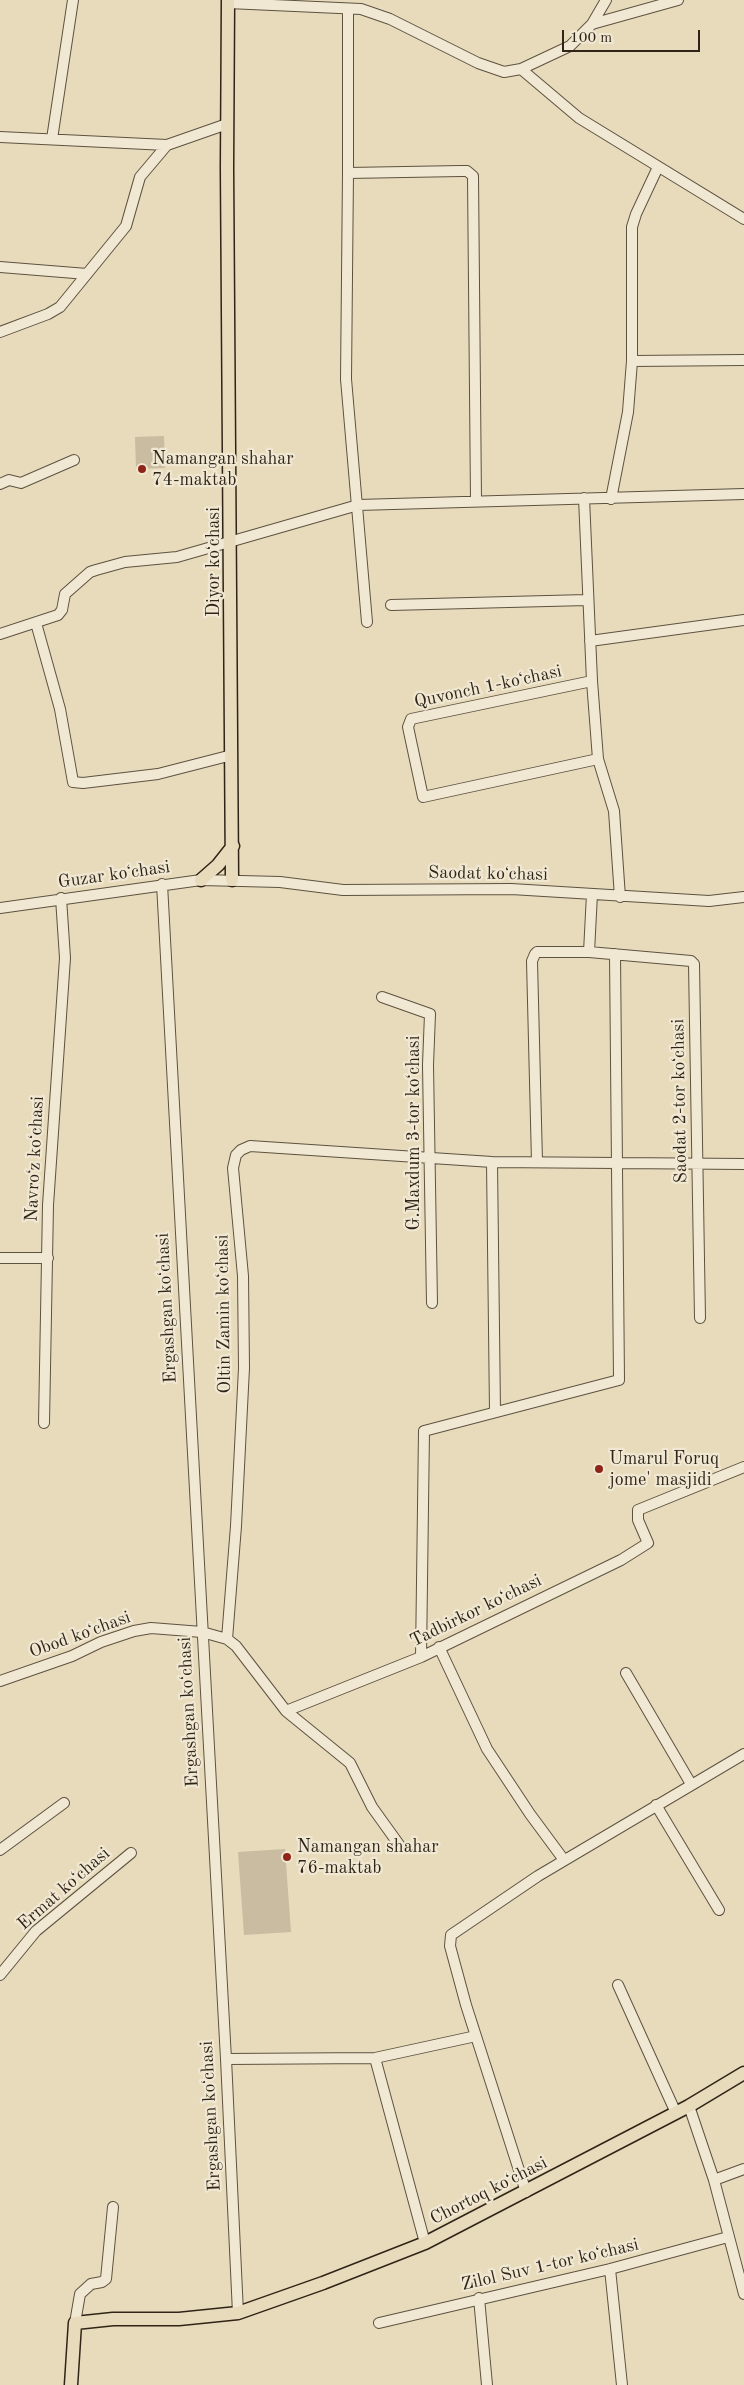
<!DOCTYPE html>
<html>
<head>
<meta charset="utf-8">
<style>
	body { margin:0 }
	#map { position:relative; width:744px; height:2385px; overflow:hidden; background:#e8dbbc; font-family:"Old Standard TT",serif }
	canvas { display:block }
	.scale { position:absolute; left:562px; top:30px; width:138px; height:22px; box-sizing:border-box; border:2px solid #2f2417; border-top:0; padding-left:6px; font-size:15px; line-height:18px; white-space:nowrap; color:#2f2417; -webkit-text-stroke:4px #f0e8d3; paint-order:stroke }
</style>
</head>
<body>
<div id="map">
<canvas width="744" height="2385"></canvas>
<div class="scale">100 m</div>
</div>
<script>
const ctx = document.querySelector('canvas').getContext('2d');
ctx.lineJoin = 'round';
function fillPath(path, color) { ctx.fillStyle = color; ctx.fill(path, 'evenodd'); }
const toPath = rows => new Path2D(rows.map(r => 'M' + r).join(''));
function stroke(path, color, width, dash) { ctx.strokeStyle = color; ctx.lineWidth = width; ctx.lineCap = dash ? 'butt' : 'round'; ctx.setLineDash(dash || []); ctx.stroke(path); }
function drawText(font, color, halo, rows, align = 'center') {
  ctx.font = font + ' "Old Standard TT",serif'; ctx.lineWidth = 4.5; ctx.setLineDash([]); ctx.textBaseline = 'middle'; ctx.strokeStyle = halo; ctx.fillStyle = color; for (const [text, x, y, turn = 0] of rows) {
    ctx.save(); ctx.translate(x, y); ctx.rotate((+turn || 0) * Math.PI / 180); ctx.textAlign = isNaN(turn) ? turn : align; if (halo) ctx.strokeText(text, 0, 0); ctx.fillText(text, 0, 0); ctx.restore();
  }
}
fillPath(toPath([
	[164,436,165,468,136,469,135,437],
	[285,1849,291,1932,244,1935,238,1852]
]), '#c9bca0');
const minor = toPath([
	[228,3,361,9,390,19,478,63,504,72,521,69,579,118,744,219],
	[592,24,606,0],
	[521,69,570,46,592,24,678,0],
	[0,137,167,145],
	[52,139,73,0],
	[348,173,348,9],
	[0,267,87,274],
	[0,332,48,314,60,307,126,226,140,177,167,145,227,124],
	[632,361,744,360],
	[0,484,9,480,21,483,74,460],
	[584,498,592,681,598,759,614,811,620,897],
	[611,499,628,412,632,361,632,227,636,214,658,167],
	[391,605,587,600],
	[367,622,346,379,348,173,461,171,467,171,473,176,476,500],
	[36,623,60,709,73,782,83,783,158,774,232,755],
	[0,634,58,615,62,610,65,594,90,572,96,570,125,562,177,557,358,505,744,494],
	[590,641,744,620],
	[592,681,411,719,408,727,423,797,598,759],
	[162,884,226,2059,238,2313],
	[0,908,201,880,280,882,343,890,511,889,709,901,744,897],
	[589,952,592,894],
	[382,997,430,1014,428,1065,432,1303],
	[492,1162,495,1412],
	[537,1162,532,961,535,954,537,952,589,952,691,961,694,964,700,1318],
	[0,1258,48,1258],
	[44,1423,48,1205,65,958,61,898],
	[227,1639,236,1526,244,1368,243,1276,233,1168,236,1155,241,1150,250,1146,492,1162,744,1164],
	[439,1647,487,1749,530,1814,564,1860],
	[421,1657,424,1431,619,1380,615,954],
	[626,1673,691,1784],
	[0,1681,72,1656,101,1642,134,1631,151,1628,202,1632,227,1639,236,1646,286,1711,421,1657,621,1560,648,1543,638,1520,638,1510,744,1467],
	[286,1711,350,1763,372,1807,400,1846],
	[656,1805,719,1910],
	[0,1850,64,1803],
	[0,1975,36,1931,131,1853],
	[618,1985,676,2113],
	[375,2058,425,2243],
	[226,2059,375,2058,476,2036],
	[689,2106,714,2180,744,2294],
	[714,2180,744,2169],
	[526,2192,466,2005,450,1946,451,1935,538,1876,744,1754],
	[610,2269,622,2385],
	[479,2298,487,2385],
	[75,2323,80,2294,91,2284,102,2282,106,2279,113,2207],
	[379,2323,610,2269,728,2237]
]);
const major = toPath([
	[228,0,227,168,232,880],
	[201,880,218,865,233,846],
	[71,2385,75,2323,113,2319,179,2319,238,2313,323,2283,425,2243,689,2106,744,2073]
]);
stroke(minor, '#5d5240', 12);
stroke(major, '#2f2417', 15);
stroke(minor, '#f0e8d3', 10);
stroke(major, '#e8dbbc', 12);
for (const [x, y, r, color] of [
	[142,469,5,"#8f2418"],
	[599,1469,5,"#8f2418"],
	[287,1857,5,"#8f2418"]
]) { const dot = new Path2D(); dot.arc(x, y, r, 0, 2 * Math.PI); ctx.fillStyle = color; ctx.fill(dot); stroke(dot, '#f0e8d3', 2); }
drawText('18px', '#2f2417', '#f0e8d3', [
	["Namangan shahar",152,459],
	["74-maktab",152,480],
	["Umarul Foruq",609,1459],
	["jome' masjidi",609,1480],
	["Namangan shahar",297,1847],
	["76-maktab",297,1868]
], 'left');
drawText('18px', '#2f2417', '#f0e8d3', [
	["Diyor koʻchasi",214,562,-90],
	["Quvonch 1-koʻchasi",488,687,-12],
	["Saodat koʻchasi",488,874,1],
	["Guzar koʻchasi",114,875,-8],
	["Saodat 2-tor koʻchasi",680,1101,-91],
	["G.Maxdum 3-tor koʻchasi",414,1133,-90],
	["Navroʻz koʻchasi",35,1159,-87],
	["Ergashgan koʻchasi",167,1308,-93],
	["Oltin Zamin koʻchasi",224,1314,-91],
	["Tadbirkor koʻchasi",476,1611,-26],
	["Obod koʻchasi",80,1635,-20],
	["Ergashgan koʻchasi",189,1712,-93],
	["Ermat koʻchasi",64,1889,-41],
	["Ergashgan koʻchasi",211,2116,-93],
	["Chortoq koʻchasi",489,2191,-27],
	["Zilol Suv 1-tor koʻchasi",550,2265,-13]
]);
</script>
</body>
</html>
